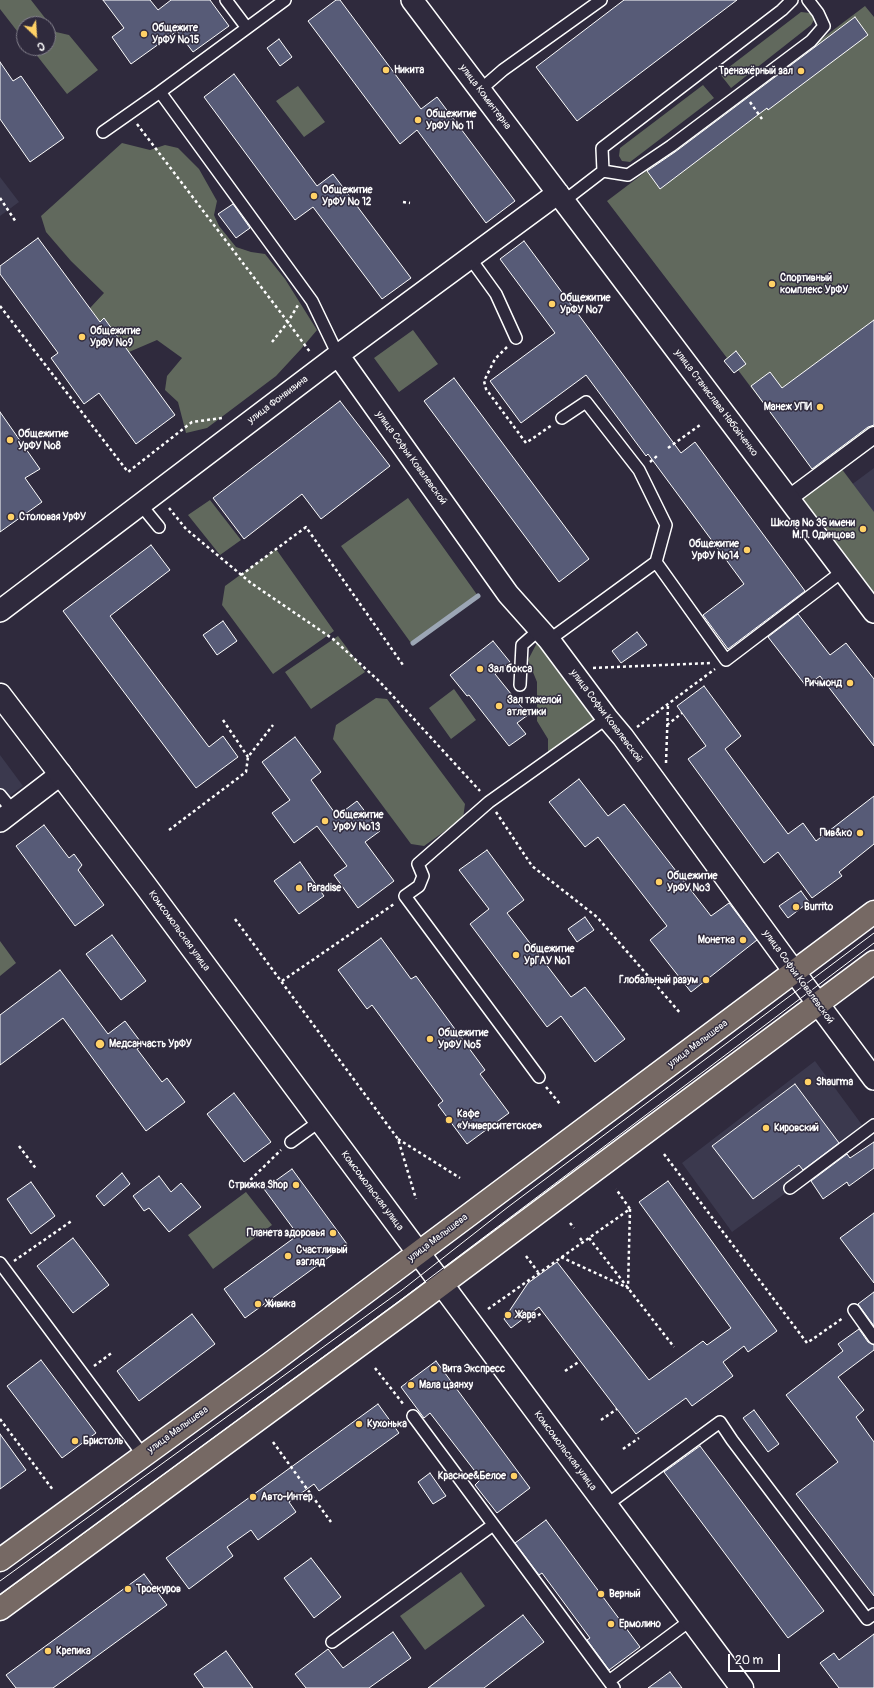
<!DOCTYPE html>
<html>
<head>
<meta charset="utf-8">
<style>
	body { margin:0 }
	#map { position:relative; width:874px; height:1688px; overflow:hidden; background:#2f2a3d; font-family:Pangolin,sans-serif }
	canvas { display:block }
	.north { position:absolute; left:16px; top:16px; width:40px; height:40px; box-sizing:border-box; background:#2f2a3d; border:1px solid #827f8b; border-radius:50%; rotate:155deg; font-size:11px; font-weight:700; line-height:16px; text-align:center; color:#fff }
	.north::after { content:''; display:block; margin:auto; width:14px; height:18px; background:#ffd166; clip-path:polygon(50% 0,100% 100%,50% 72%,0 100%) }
	.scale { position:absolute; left:728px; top:1654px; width:52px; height:18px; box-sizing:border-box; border:2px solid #fff; border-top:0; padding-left:5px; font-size:12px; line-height:14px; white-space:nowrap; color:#fff; -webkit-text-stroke:3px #2f2a3d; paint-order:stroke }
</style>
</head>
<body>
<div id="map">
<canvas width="874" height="1688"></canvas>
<div class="north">С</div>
<div class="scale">20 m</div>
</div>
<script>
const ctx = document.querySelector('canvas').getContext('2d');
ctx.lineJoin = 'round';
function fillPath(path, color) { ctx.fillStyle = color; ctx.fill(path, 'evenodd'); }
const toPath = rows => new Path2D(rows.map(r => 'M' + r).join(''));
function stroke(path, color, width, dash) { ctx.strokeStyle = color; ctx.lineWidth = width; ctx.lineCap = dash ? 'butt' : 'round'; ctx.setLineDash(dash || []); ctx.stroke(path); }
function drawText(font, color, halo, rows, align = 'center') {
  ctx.font = font + ' Pangolin,sans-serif'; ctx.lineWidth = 3; ctx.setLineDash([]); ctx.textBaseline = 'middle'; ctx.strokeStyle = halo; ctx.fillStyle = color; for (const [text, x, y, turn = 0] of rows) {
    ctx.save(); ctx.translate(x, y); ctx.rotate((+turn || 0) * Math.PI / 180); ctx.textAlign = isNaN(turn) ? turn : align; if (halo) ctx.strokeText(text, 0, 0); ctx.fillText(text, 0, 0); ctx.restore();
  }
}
fillPath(toPath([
	[0,177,19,202,0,216],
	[874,468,874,558,831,500],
	[0,755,23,786,0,803],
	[815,1061,868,1133,732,1232,682,1163]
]), '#3b394e');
fillPath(toPath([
	[0,0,31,0,56,32,69,35,98,70,67,94,31,48,48,48,48,24,24,24,24,40,0,9],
	[865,6,874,17,874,425,813,470,738,370,734,373,724,360,727,358,607,201],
	[801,12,810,13,814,20,811,25,731,88,720,74],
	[703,85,714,98,630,162,622,161,619,156,620,148],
	[298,86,325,122,304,137,276,101],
	[122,143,150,150,165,145,178,148,199,169,217,201,214,215,219,226,236,247,251,252,265,254,285,279,317,330,301,349,276,376,207,428,186,433,178,402,165,390,167,376,182,358,157,340,129,352,104,318,99,322,90,308,104,293,71,261,46,232,41,216],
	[413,330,438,364,399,392,374,358],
	[841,468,874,512,874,593,803,499],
	[408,498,478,596,411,643,341,546],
	[210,500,241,540,220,555,188,515],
	[276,549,334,631,273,674,222,605,225,586],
	[338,636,365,672,311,709,285,672],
	[540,637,601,717,548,756,548,739,537,721,537,682,528,660],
	[454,689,476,720,451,739,429,708],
	[376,698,387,699,465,804,463,818,424,846,411,844,333,739,336,725],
	[0,941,16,963,0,976],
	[246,1192,272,1225,213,1269,188,1235],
	[461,1572,485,1606,425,1650,400,1616]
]), '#61695d');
stroke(toPath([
	[413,643,478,596]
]), '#9ca6b5', 5);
const building = toPath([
	[103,0,150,0,158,10,171,0,210,0,229,26,193,52,177,31,131,64,112,37,124,28,103,0],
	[336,0,340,0,421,109,437,97,515,201,486,223,417,130,400,144,308,21,336,0],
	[624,0,737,0,577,121,536,67,624,0],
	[855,17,868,35,768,110,767,108,660,189,647,171,675,152,855,17],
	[279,39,292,57,280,66,267,48,279,39],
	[0,62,13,81,21,76,64,138,30,162,0,119,0,62],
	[234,74,317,186,333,174,411,278,382,299,313,207,295,220,204,97,234,74],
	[233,204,250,228,236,238,218,214,233,204],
	[38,238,100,322,104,318,175,415,136,444,99,393,84,404,51,358,58,353,0,274,0,266,38,238],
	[524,241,681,453,695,442,805,591,728,649,703,615,744,584,648,454,646,456,586,375,521,423,490,381,555,333,500,259,524,241],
	[874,320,874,425,868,427,812,469,751,386,770,372,782,388,874,320],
	[736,351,746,364,734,373,724,361,736,351],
	[454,378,589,559,559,582,424,401,454,378],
	[340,401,390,466,321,519,302,494,244,539,213,498,340,401],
	[0,412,40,469,25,478,42,502,0,532,0,412],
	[151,545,170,570,110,616,209,747,223,736,238,757,196,788,63,611,151,545],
	[798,614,830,655,846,643,874,679,874,746,820,676,806,686,768,637,798,614],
	[223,621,237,641,217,655,203,635,223,621],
	[637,632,647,645,621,663,612,651,637,632],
	[493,641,510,662,495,674,528,715,517,723,526,734,509,746,469,695,467,696,450,675,493,641],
	[704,686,741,736,725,749,788,834,803,823,816,841,874,796,874,844,839,872,842,876,812,898,778,852,764,863,688,759,706,746,677,706,704,686],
	[295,737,321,772,311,780,337,816,357,801,380,831,365,842,394,881,358,908,334,875,347,866,317,826,294,843,272,813,290,800,262,762,295,737],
	[579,779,608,816,624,804,711,916,729,903,757,940,691,992,650,940,667,926,598,837,585,847,549,802,579,779],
	[44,825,69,858,74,854,82,865,78,870,104,905,75,926,16,846,44,825],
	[487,850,524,900,507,913,571,997,585,987,625,1039,595,1062,561,1016,547,1027,470,924,489,909,459,870,487,850],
	[300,862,324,896,299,914,274,881,300,862],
	[801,891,809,902,788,918,779,906,801,891],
	[585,917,594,930,577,942,568,929,585,917],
	[112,935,146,981,121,1000,86,954,112,935],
	[381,938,411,979,416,976,485,1070,480,1074,509,1113,467,1144,438,1105,443,1101,372,1005,367,1009,338,970,381,938],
	[60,970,108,1034,125,1021,143,1045,137,1049,162,1082,167,1078,185,1102,146,1131,63,1018,0,1065,0,1015,60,970],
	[795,1084,839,1143,803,1170,799,1165,753,1199,712,1146,795,1084],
	[234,1093,271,1142,244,1162,207,1114,234,1093],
	[874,1142,874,1168,849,1186,847,1182,823,1199,811,1181,847,1154,850,1158,874,1142],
	[292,1169,347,1244,245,1318,224,1289,298,1235,264,1189,292,1169],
	[122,1173,130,1184,104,1206,96,1196,122,1173],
	[159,1176,171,1192,181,1183,201,1207,169,1232,149,1208,144,1211,133,1196,159,1176],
	[668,1181,777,1331,748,1352,744,1346,723,1362,733,1376,692,1406,686,1398,636,1434,539,1307,511,1328,504,1319,528,1283,557,1262,649,1380,703,1341,707,1345,731,1328,639,1202,668,1181],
	[31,1182,55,1216,31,1234,7,1199,31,1182],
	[874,1213,874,1283,840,1238,874,1213],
	[73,1238,109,1285,73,1313,37,1266,73,1238],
	[874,1292,874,1326,858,1304,874,1292],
	[192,1314,215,1344,139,1401,117,1371,192,1314],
	[859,1329,868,1342,874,1345,874,1350,838,1377,864,1410,856,1417,874,1442,874,1596,796,1494,838,1462,786,1395,843,1351,838,1344,859,1329],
	[41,1360,96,1433,62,1458,7,1386,41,1360],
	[436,1361,530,1488,497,1513,475,1485,481,1479,430,1413,424,1418,401,1387,436,1361],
	[378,1404,399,1433,319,1491,314,1484,289,1502,296,1512,258,1540,251,1530,227,1547,233,1556,189,1589,166,1558,378,1404],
	[754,1410,779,1444,768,1452,743,1418,754,1410],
	[0,1434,26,1470,0,1489,0,1434],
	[700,1446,824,1611,788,1638,664,1472,700,1446],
	[430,1473,446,1496,433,1504,418,1482,430,1473],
	[546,1520,640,1647,609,1670,587,1640,590,1638,542,1573,539,1575,515,1543,546,1520],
	[311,1558,341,1597,314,1618,284,1578,311,1558],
	[144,1574,167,1605,53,1688,16,1688,6,1675,144,1574],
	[523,1615,544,1642,484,1688,428,1688,523,1615],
	[393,1632,411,1658,369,1688,306,1688,295,1674,328,1649,343,1668,393,1632],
	[874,1634,874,1688,839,1688,820,1663,834,1653,839,1660,874,1634],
	[226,1651,253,1688,204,1688,194,1674,226,1651],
	[670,1672,682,1688,648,1688,670,1672]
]);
fillPath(building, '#575b77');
stroke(building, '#fff', 1);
const service = toPath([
	[226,0,247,28],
	[480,90,503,70,601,0],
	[160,92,285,0],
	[103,132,160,92,312,301,338,355],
	[603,171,628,175,671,146,811,41,824,26,818,13,808,0],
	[564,201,603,171,602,148,782,10,792,0],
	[470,258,496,294,516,338],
	[141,505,159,527],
	[656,562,726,660,843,571],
	[549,640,656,562,666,525,639,470,586,402,562,418],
	[520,685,522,645,539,630],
	[0,795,13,811],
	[539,1077,405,896,419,886,423,876,418,864,489,802,607,718],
	[291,1142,320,1121],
	[790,1188,874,1125],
	[0,1263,143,1455],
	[854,1310,874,1338],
	[413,1416,614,1688],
	[605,1506,720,1422,732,1440,867,1619,874,1614],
	[332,1642,493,1525],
	[609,1681,691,1620]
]);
const pedestrian = toPath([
	[788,499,874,435]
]);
const minor = toPath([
	[412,0,874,612],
	[338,355,508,594,549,640,607,718,623,737,804,985,874,1079],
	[0,611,338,355,558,193],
	[0,821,61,774]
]);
const secondary = toPath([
	[0,695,145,885,742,1688]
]);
const primary = toPath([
	[0,1560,271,1363,874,912],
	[0,1609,406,1311,874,962]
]);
stroke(service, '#fff', 14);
stroke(pedestrian, '#fff', 19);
stroke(minor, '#fff', 24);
stroke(secondary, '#fff', 25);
stroke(primary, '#fff', 25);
stroke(toPath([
	[750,102,762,119],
	[137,124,284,317,310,352],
	[0,198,16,222],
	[403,202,410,203],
	[0,306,128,472,192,422,222,418],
	[272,342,288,322,298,305],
	[507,347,495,359,484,381,486,389,526,443,552,425],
	[668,448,700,425],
	[650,462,657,456],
	[169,508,186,529,251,583,333,639,380,682,480,791],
	[241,575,306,527,403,665],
	[593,668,710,663],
	[223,720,248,757],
	[667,725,682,713],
	[637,727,715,669],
	[666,763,668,705],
	[496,812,532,866,597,917,681,1014],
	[169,830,246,772,248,757,273,725],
	[235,919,398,1139,416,1199],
	[282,981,394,904],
	[546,1087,560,1104],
	[398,1139,460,1178],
	[19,1146,37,1170],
	[664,1154,807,1343,843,1318],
	[246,1184,281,1150],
	[570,1223,574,1228],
	[580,1238,583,1242],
	[589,1238,674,1347],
	[526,1256,538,1272],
	[561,1257,628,1288,630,1209],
	[14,1261,73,1220],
	[488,1309,630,1209,616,1189],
	[528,1322,543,1312],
	[94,1366,113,1352],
	[375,1368,404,1405],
	[565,1371,580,1361],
	[0,1419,53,1490],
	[601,1420,617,1409],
	[273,1442,331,1522],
	[623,1449,639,1438]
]), '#fff', 2.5, [3, 3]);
stroke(service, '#2f2a3d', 11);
stroke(pedestrian, '#2f2a3d', 16);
stroke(minor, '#2f2a3d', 21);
stroke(secondary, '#2f2a3d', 22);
stroke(primary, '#766964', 22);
stroke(toPath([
	[0,1581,402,1290,508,1207,874,933],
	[0,1595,406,1296,874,943]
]), '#fff', 1);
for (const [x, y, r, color] of [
	[144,34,4,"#ffd166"],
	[386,70,4,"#ffd166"],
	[801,71,4,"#ffd166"],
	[418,120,4,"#ffd166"],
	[314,196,4,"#ffd166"],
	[772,284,4,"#ffd166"],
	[552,304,4,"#ffd166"],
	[82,337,4,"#ffd166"],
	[820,407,4,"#ffd166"],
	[10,440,4,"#ffd166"],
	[11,517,4,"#ffd166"],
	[863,529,4,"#ffd166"],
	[747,550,4,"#ffd166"],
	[480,669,4,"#ffd166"],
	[850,683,4,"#ffd166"],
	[499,706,4,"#ffd166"],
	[325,821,4,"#ffd166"],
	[860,833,4,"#ffd166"],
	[659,882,4,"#ffd166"],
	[299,888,4,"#ffd166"],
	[796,907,4,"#ffd166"],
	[743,940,4,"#ffd166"],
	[516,955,4,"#ffd166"],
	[706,980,4,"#ffd166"],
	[430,1039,4,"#ffd166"],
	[100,1044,5,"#ffd166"],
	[808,1082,4,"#ffd166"],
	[449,1120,4,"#ffd166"],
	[766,1128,4,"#ffd166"],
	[296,1185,4,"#ffd166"],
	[333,1233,4,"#ffd166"],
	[288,1256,4,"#ffd166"],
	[258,1304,4,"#ffd166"],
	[508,1315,4,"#ffd166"],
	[434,1369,4,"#ffd166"],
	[411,1385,4,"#ffd166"],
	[359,1424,4,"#ffd166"],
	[75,1441,4,"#ffd166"],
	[514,1476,4,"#ffd166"],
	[253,1497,4,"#ffd166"],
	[128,1589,4,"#ffd166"],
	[601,1594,4,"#ffd166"],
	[611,1624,4,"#ffd166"],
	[48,1651,4,"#ffd166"]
]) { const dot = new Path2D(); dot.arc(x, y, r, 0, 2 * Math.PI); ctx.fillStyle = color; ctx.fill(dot); stroke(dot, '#2f2a3d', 1.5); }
drawText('bold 10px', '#fff', '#2f2a3d', [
	["Общежите",152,28],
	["УрФУ №15",152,40],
	["Никита",394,70],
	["Тренажёрный зал",793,71,"right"],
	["Общежитие",426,114],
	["УрФУ № 11",426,126],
	["Общежитие",322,190],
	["УрФУ № 12",322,202],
	["Спортивный",780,278],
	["комплекс УрФУ",780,290],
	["Общежитие",560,298],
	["УрФУ №7",560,310],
	["Общежитие",90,331],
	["УрФУ №9",90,343],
	["Манеж УПИ",812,407,"right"],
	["Общежитие",18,434],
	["УрФУ №8",18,446],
	["Столовая УрФУ",19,517],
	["Школа № 36 имени",855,523,"right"],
	["М.П. Одинцова",855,535,"right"],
	["Общежитие",739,544,"right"],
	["УрФУ №14",739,556,"right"],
	["Зал бокса",488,669],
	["Ричмонд",842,683,"right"],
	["Зал тяжелой",507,700],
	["атлетики",507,712],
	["Общежитие",333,815],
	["УрФУ №13",333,827],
	["Пив&ко",852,833,"right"],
	["Общежитие",667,876],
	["УрФУ №3",667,888],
	["Paradise",307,888],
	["Burrito",804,907],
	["Монетка",735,940,"right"],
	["Общежитие",524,949],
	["УрГАУ №1",524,961],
	["Глобальный разум",698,980,"right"],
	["Общежитие",438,1033],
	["УрФУ №5",438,1045],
	["Медсанчасть УрФУ",109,1044],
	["Shaurma",816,1082],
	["Кафе",457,1114],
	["«Университетское»",457,1126],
	["Кировский",774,1128],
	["Стрижка Shop",288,1185,"right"],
	["Планета здоровья",325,1233,"right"],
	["Счастливый",296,1250],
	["взгляд",296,1262],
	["Живика",266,1304],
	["Жара",516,1315],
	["Вита Экспресс",442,1369],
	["Мала цзянху",419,1385],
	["Кухонька",367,1424],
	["Бристоль",83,1441],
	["Красное&Белое",506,1476,"right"],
	["Авто-Интер",261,1497],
	["Троекуров",136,1589],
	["Верный",609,1594],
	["Ермолино",619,1624],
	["Крепика",56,1651]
], 'left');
drawText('10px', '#fff', '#2f2a3d', [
	["улица Коминтерна",485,97,53],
	["улица Фонвизина",278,400,-37],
	["улица Станислава Набойченко",716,403,53],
	["улица Софьи Ковалевской",411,458,54],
	["улица Софьи Ковалевской",606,716,53],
	["Комсомольская улица",179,931,54],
	["улица Софьи Ковалевской",798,977,54],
	["улица Малышева",698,1044,-37],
	["Комсомольская улица",372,1191,53],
	["улица Малышева",438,1238,-37],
	["улица Малышева",178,1430,-36],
	["Комсомольская улица",565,1451,53]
]);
</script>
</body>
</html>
